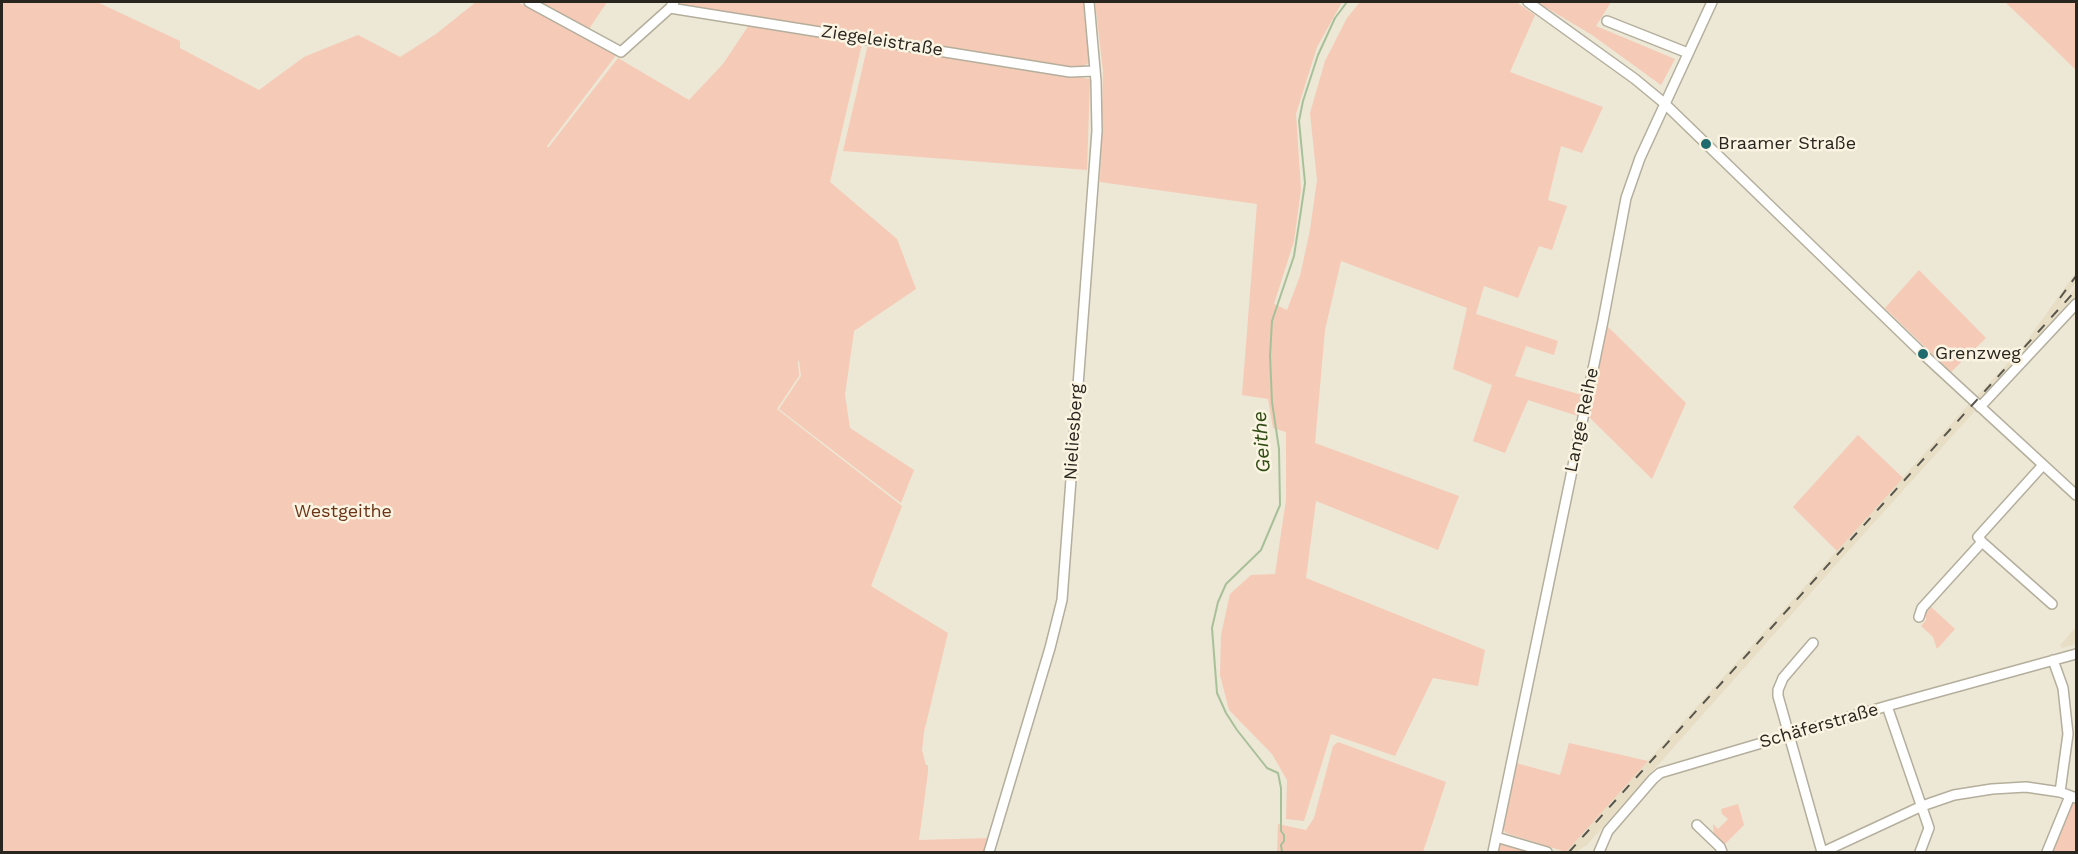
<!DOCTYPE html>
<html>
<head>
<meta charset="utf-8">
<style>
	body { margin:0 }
	#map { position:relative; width:2078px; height:854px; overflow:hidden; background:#ede7d6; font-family:"Work Sans",sans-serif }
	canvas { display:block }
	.frame { position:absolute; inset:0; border:3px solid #28261f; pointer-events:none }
</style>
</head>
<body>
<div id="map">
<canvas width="2078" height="854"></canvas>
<div class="frame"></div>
</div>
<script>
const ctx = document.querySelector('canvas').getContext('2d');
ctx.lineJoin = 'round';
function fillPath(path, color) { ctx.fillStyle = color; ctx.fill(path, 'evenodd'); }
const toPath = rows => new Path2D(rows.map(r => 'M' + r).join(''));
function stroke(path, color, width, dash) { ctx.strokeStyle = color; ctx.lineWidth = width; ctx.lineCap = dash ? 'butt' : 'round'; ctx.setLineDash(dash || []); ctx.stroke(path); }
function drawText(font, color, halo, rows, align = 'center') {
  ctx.font = font + ' "Work Sans",sans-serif'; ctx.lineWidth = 5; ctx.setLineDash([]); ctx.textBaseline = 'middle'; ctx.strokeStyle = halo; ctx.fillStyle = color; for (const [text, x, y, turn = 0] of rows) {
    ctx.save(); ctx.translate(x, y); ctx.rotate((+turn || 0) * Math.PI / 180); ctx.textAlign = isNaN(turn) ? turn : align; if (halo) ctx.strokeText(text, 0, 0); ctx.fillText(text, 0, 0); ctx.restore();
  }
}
fillPath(toPath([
	[2076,272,2076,282,2058,307,2076,287,2076,299,1824,578,1587,845,1576,852,1566,852,1957,417,2021,349],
	[2076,627,2076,644,2062,648,2060,645]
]), '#e7dec5');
fillPath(toPath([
	[2,2,97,2,180,41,180,48,259,90,304,57,358,35,400,57,436,34,476,2,517,2,617,54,547,146,548,148,618,58,689,100,723,64,749,25,862,44,830,182,897,239,916,289,854,331,845,395,850,428,914,470,901,503,779,409,801,376,799,360,798,362,799,376,777,409,902,506,871,586,948,633,924,732,922,750,926,765,928,765,928,772,919,840,993,838,989,852,2,852],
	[537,2,607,2,589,29],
	[678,2,1084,2,1091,52,1089,63,1077,69,676,6],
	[1095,2,1342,2,1317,47,1296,114,1301,190,1294,241,1274,304,1287,310,1300,276,1310,230,1317,180,1310,113,1325,61,1347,18,1360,2,1516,2,1535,15,1510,72,1603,107,1582,153,1561,146,1548,200,1567,206,1552,250,1539,246,1518,298,1484,286,1476,314,1558,341,1554,355,1526,346,1515,376,1582,395,1578,416,1528,400,1505,453,1473,441,1492,385,1453,369,1467,308,1341,261,1325,330,1315,443,1459,496,1438,550,1316,501,1306,578,1485,650,1478,686,1433,678,1395,756,1331,734,1304,821,1286,819,1287,780,1272,754,1229,710,1220,675,1221,635,1230,594,1251,575,1275,574,1286,500,1286,432,1273,428,1268,399,1242,395,1257,204,1100,182,1103,71],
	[1537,2,1611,2,1596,26,1675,59,1661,85,1592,35],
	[2005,2,2076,2,2076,70,2043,38],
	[868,44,1090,79,1087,170,843,151],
	[1919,270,1986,338,1951,372,1885,308],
	[1606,325,1686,403,1652,479,1588,416],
	[1858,435,1903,478,1837,551,1793,507],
	[1930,606,1955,629,1937,649,1933,637,1921,626,1926,620,1926,611],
	[1338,742,1446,782,1423,852,1277,852,1278,824,1306,830,1314,818,1333,746],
	[1569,743,1648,761,1566,852,1506,833,1503,829,1516,763,1560,775],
	[2072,802,2076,804,2076,852,2051,852],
	[1738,804,1744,825,1723,846,1714,837,1713,824,1718,829,1728,819,1722,814,1721,809],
	[1501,844,1513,846,1533,852,1497,852,1499,846]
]), '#f5cab6');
stroke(toPath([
	[1282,852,1281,845,1284,841,1284,835,1281,831,1281,788,1278,773,1267,768,1237,730,1226,713,1217,693,1212,628,1218,602,1226,584,1261,550,1280,505,1279,449,1272,402,1270,356,1272,321,1294,256,1300,217,1305,183,1299,121,1303,101,1318,55,1335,18,1347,2]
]), '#a8c099', 2);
const minor = toPath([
	[529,2,621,52,670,8,674,2],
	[1528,2,1635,79,1664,103,1923,354,2076,495],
	[670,8,1070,72,1094,71],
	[1607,21,1688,53],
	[1980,407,2076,304],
	[1982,542,2052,604],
	[1919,617,1922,608,1982,542,1978,537,2043,465],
	[1813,643,1783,678,1778,690,1778,696,1822,852],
	[2053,660,2063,688,2068,734,2060,792],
	[1887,706,1929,828,1920,852],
	[1697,825,1720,847,1722,852],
	[1496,837,1547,852],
	[989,852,1050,648,1062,600,1097,131,1096,81,1089,2],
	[1493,852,1603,321,1626,198,1640,158,1712,2],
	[1599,852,1608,831,1653,779,1660,773,1887,706,2076,654],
	[1823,852,1922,806,1954,795,1992,789,2026,787,2060,792,2076,798],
	[2047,852,2070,796]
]);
stroke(minor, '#b4ae9d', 12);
stroke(minor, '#fff', 9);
stroke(toPath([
	[2060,298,2076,276],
	[1569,852,2076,290]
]), '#58554c', 2, [10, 10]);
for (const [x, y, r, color] of [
	[1706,144,6,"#1f6b6e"],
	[1923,354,6,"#1f6b6e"]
]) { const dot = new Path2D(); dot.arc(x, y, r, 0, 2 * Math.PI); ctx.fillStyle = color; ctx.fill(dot); stroke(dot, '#fbf4e3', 2); }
drawText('18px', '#28261f', '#fbf4e3', [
	["Ziegeleistraße",882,41,9],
	["Lange Reihe",1582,420,-78],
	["Nieliesberg",1074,432,-86],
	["Schäferstraße",1819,726,-16]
]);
drawText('18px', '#28261f', '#fbf4e3', [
	["Braamer Straße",1718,144],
	["Grenzweg",1935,354]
], 'left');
drawText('18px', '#6b3416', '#fbf4e3', [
	["Westgeithe",343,512]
]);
drawText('italic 20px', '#2f4c14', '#fbf4e3', [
	["Geithe",1262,442,-94]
]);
</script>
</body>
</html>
